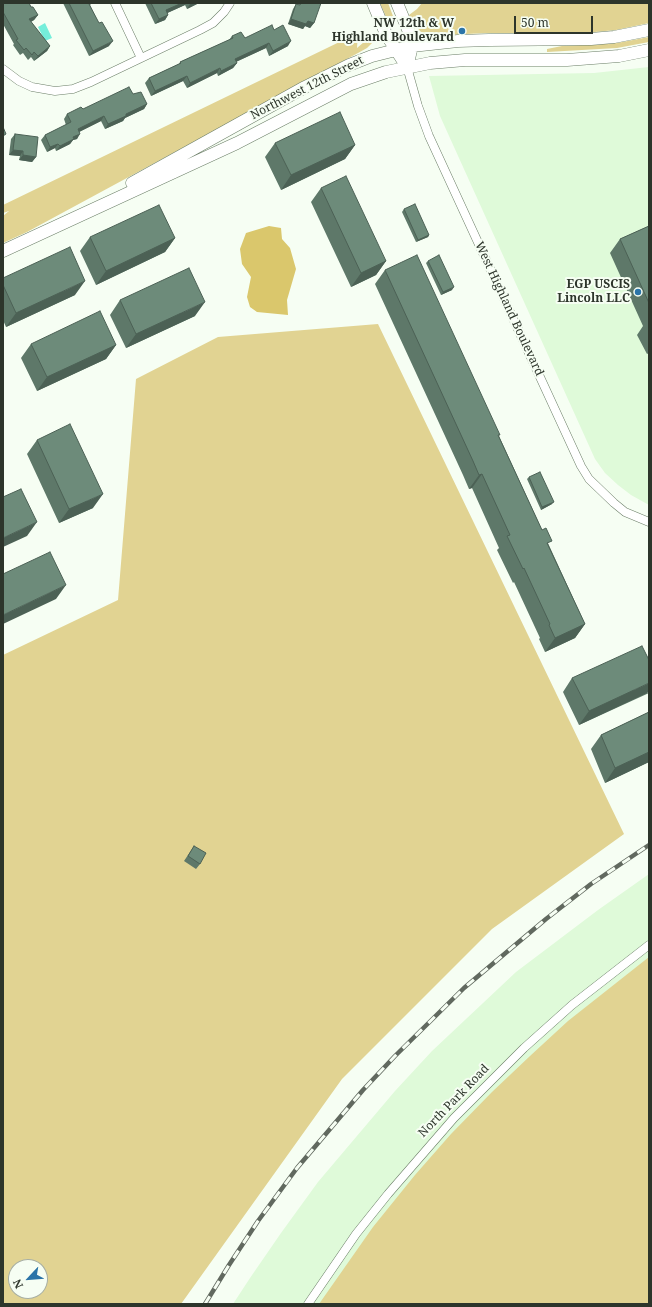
<!DOCTYPE html>
<html>
<head>
<meta charset="utf-8">
<style>
	body { margin:0 }
	#map { position:relative; width:652px; height:1307px; overflow:hidden; background:#f6fef3; font-family:"Noto Serif",serif }
	canvas { display:block }
	.frame { position:absolute; inset:0; border:4px solid #2d352b; pointer-events:none }
	.north { position:absolute; left:8px; top:1259px; width:40px; height:40px; box-sizing:border-box; background:#f6fef3; border:1px solid #a6aea3; border-radius:50%; rotate:244deg; font-size:11px; font-weight:700; line-height:16px; text-align:center; color:#2d352b }
	.north::after { content:''; display:block; margin:auto; width:14px; height:18px; background:#2b74a8; clip-path:polygon(50% 0,100% 100%,50% 72%,0 100%) }
	.scale { position:absolute; left:514px; top:16px; width:79px; height:18px; box-sizing:border-box; border:2px solid #2d352b; border-top:0; padding-left:5px; font-size:12px; line-height:14px; white-space:nowrap; color:#2d352b; -webkit-text-stroke:3px #f6fef3; paint-order:stroke }
</style>
</head>
<body>
<div id="map">
<canvas width="652" height="1307"></canvas>
<div class="frame"></div>
<div class="north">N</div>
<div class="scale">50 m</div>
</div>
<script>
const ctx = document.querySelector('canvas').getContext('2d');
ctx.lineJoin = 'round';
function fillPath(path, color) { ctx.fillStyle = color; ctx.fill(path, 'evenodd'); }
const toPath = rows => new Path2D(rows.map(r => 'M' + r).join(''));
function stroke(path, color, width, dash) { ctx.strokeStyle = color; ctx.lineWidth = width; ctx.lineCap = dash ? 'butt' : 'round'; ctx.setLineDash(dash || []); ctx.stroke(path); }
function drawText(font, color, halo, rows, align = 'center') {
  ctx.font = font + ' "Noto Serif",serif'; ctx.lineWidth = 4; ctx.setLineDash([]); ctx.textBaseline = 'middle'; ctx.strokeStyle = halo; ctx.fillStyle = color; for (const [text, x, y, turn = 0] of rows) {
    ctx.save(); ctx.translate(x, y); ctx.rotate((+turn || 0) * Math.PI / 180); ctx.textAlign = isNaN(turn) ? turn : align; if (halo) ctx.strokeText(text, 0, 0); ctx.fillText(text, 0, 0); ctx.restore();
  }
}
fillPath(toPath([
	[649,67,649,505,631,495,618,485,605,473,595,459,440,116,429,76,594,73],
	[649,874,649,1304,233,1304,250,1278,281,1233,318,1182,395,1091,432,1051,516,972,598,910]
]), '#dffad9');
fillPath(toPath([
	[380,3,388,3,393,16,387,19],
	[422,3,649,3,649,23,616,30,584,33,486,33,427,36,417,29,409,15,417,9],
	[375,32,373,42,367,48,358,53,27,232,3,243,3,216,9,211,3,213,3,205,358,33,357,48,364,42,370,34],
	[649,37,649,42,617,48,547,52,547,49,562,46,617,43],
	[378,324,624,834,492,929,342,1079,181,1304,3,1304,3,655,118,600,136,379,218,337],
	[16,1267,40,1267,40,1291,16,1291],
	[649,957,649,1304,319,1304,373,1227,415,1175,451,1134,492,1092,530,1056,568,1021]
]), '#e1d392');
fillPath(toPath([
	[269,226,281,228,282,239,290,248,296,269,287,300,288,315,257,312,250,307,247,297,251,277,242,264,240,249,246,233]
]), '#dac76c');
fillPath(toPath([
	[45,23,52,38,45,41,38,27]
]), '#75eeda');
const minor = toPath([
	[115,3,141,58],
	[407,67,418,106,429,136,581,466,589,479,614,503,625,512,649,522],
	[3,69,19,81,32,87,55,91,73,89,91,82,200,30,213,23,224,12,230,3],
	[308,1304,356,1234,388,1194,454,1118,524,1048,572,1005,649,945]
]);
const secondary = toPath([
	[373,3,386,34,407,67],
	[397,3,409,32,412,46,407,67],
	[132,183,305,87,349,65,372,56,412,46,458,41,489,40,591,39,614,37,649,30],
	[3,251,237,143,351,84,386,72,430,63,465,60,567,60,619,56,649,50]
]);
stroke(minor, '#6b7e67', 9);
stroke(secondary, '#6b7e67', 13);
stroke(minor, '#fff', 8);
stroke(secondary, '#fff', 12);
const rail = toPath([
	[205,1304,229,1265,258,1221,297,1168,363,1090,395,1056,464,988,546,919,591,884,649,845]
]);
stroke(rail, '#61695f', 4.5);
stroke(rail, '#f6fef3', 3, [9]);
fillPath(toPath([
	[3,3,29,3,31,7,38,15,34,20,31,22,50,46,47,51,34,61,31,57,28,60,23,53,20,55,13,45,14,44,3,24],
	[63,3,92,3,90,5,109,46,89,56],
	[145,3,199,3,187,9,185,5,167,13,168,15,165,20,155,24],
	[300,3,314,23,310,28,305,26,303,29,288,24,293,9,296,4,299,5],
	[274,30,288,46,269,56,266,48,236,62,237,63,233,68,218,76,217,73,187,88,183,81,151,96,145,83,149,78,179,64,180,62,229,40,232,36,245,38],
	[133,94,147,104,144,109,125,118,123,121,105,129,101,121,79,132,77,139,73,140,70,144,56,151,55,148,47,152,41,140,45,135,66,125,64,119,67,114],
	[15,134,36,157,32,162,19,160,20,156,9,155,11,139],
	[275,143,355,145,345,159,281,190,265,157],
	[321,188,386,261,376,275,351,287,311,202],
	[404,209,429,235,428,237,416,242,402,212],
	[649,226,649,353,647,354,637,335,643,326,610,253,620,239],
	[90,237,175,238,165,252,96,285,80,251],
	[428,261,452,290,441,295,426,263],
	[385,270,499,436,585,624,575,638,545,652,539,639,540,638,514,582,513,583,497,550,499,548,472,488,469,489,463,475,375,284],
	[3,278,75,295,6,327,3,320],
	[120,300,195,316,126,348,110,315],
	[31,344,116,345,106,359,37,391,21,358],
	[37,440,93,508,59,523,27,454],
	[529,477,552,504,541,510,527,479],
	[572,678,649,693,579,725,563,692],
	[649,712,649,762,605,783,591,749,601,735],
	[194,846,200,864,196,869,184,861]
]), '#5e7869');
fillPath(toPath([
	[182,3,186,3,185,5,163,15,166,10],
	[192,3,199,3,187,9,190,4],
	[38,15,34,20,26,24,29,19],
	[168,15,165,20,155,24,159,19],
	[291,19,308,21,314,23,310,28,305,26,303,29,288,24],
	[113,41,109,46,89,56,93,51],
	[291,41,288,46,269,56,273,51],
	[269,43,266,48,231,64,235,59],
	[50,46,47,51,34,61,38,56],
	[237,63,233,68,218,76,221,71],
	[220,68,217,73,187,88,190,83],
	[187,76,183,81,151,96,155,91],
	[147,104,144,109,125,118,123,121,105,129,108,124,126,114],
	[104,116,101,121,75,134,78,129],
	[80,134,77,139,73,140,70,144,56,151,60,146,73,137],
	[58,144,55,148,47,152,50,147],
	[355,145,345,159,281,190,291,175],
	[13,150,23,151,20,156,9,155],
	[23,155,36,157,32,162,19,160],
	[429,235,428,237,416,242,418,240],
	[175,238,165,252,96,285,106,271],
	[386,261,376,275,351,287,361,273],
	[85,281,75,295,6,327,16,313],
	[454,287,452,290,441,295,443,292],
	[205,302,195,316,126,348,136,334],
	[116,345,106,359,37,391,47,377],
	[482,474,472,488,469,489,479,475],
	[103,494,93,508,59,523,69,509],
	[554,502,552,504,541,510,542,507],
	[37,522,27,536,3,547,3,538],
	[66,585,56,599,3,624,3,615],
	[585,624,575,638,545,652,555,638],
	[649,683,649,692,579,725,589,711],
	[649,752,649,762,605,783,615,768]
]), '#4c6155');
const building = toPath([
	[5,3,29,3,31,7,33,7,38,15,29,19,50,46,38,56,34,52,32,55,26,48,24,50,16,40,18,39,3,12,3,4,5,3],
	[69,3,91,3,89,4,99,23,102,22,113,41,93,51,69,3],
	[151,3,182,3,166,10,168,15,159,19,151,3],
	[301,3,321,3,314,23,308,21,306,24,291,19,296,4,300,5,301,3],
	[272,25,274,30,283,25,291,41,273,51,269,43,235,59,237,63,221,71,220,68,190,83,187,76,155,91,149,78,181,63,180,62,233,38,232,36,241,32,245,38,272,25],
	[129,87,133,94,141,92,147,104,126,114,126,116,108,124,104,116,78,129,80,134,73,137,74,139,60,146,58,144,50,147,45,135,71,122,67,114,81,107,83,109,129,87],
	[340,112,355,145,291,175,275,143,340,112],
	[3,127,6,134,3,136,3,127],
	[15,134,38,137,36,157,23,155,23,151,13,150,15,134],
	[346,176,386,261,361,273,321,188,346,176],
	[415,204,429,235,418,240,404,209,415,204],
	[159,205,175,238,106,271,90,237,159,205],
	[649,226,649,303,620,239,649,226],
	[70,247,85,281,16,313,3,285,3,278,70,247],
	[417,255,500,435,498,435,542,530,546,528,552,541,547,543,585,624,555,638,549,625,550,624,524,568,523,569,507,536,510,535,482,474,479,475,473,461,385,270,417,255],
	[439,255,454,287,443,292,428,261,439,255],
	[189,268,205,302,136,334,120,300,189,268],
	[100,311,116,345,47,377,31,344,100,311],
	[70,424,103,494,69,509,37,440,70,424],
	[540,472,554,502,542,507,529,477,540,472],
	[21,489,37,522,3,538,3,497,21,489],
	[50,552,66,585,3,615,3,574,50,552],
	[642,646,649,660,649,683,589,711,572,678,642,646],
	[649,712,649,752,615,768,601,735,649,712],
	[194,846,206,853,200,864,188,856,194,846]
]);
fillPath(building, '#6d8b7a');
stroke(building, '#4c6155', 1);
for (const [x, y, r, color] of [
	[462,31,4,"#2b74a8"],
	[638,292,4,"#2b74a8"]
]) { const dot = new Path2D(); dot.arc(x, y, r, 0, 2 * Math.PI); ctx.fillStyle = color; ctx.fill(dot); stroke(dot, '#f6fef3', 1.5); }
drawText('bold 12px', '#2d352b', '#f6fef3', [
	["NW 12th & W",454,24],
	["Highland Boulevard",454,38],
	["EGP USCIS",630,285],
	["Lincoln LLC",630,299]
], 'right');
drawText('12px', '#2d352b', '#f6fef3', [
	["Northwest 12th Street",307,88,-27],
	["West Highland Boulevard",509,309,65],
	["North Park Road",454,1101,-46]
]);
</script>
</body>
</html>
